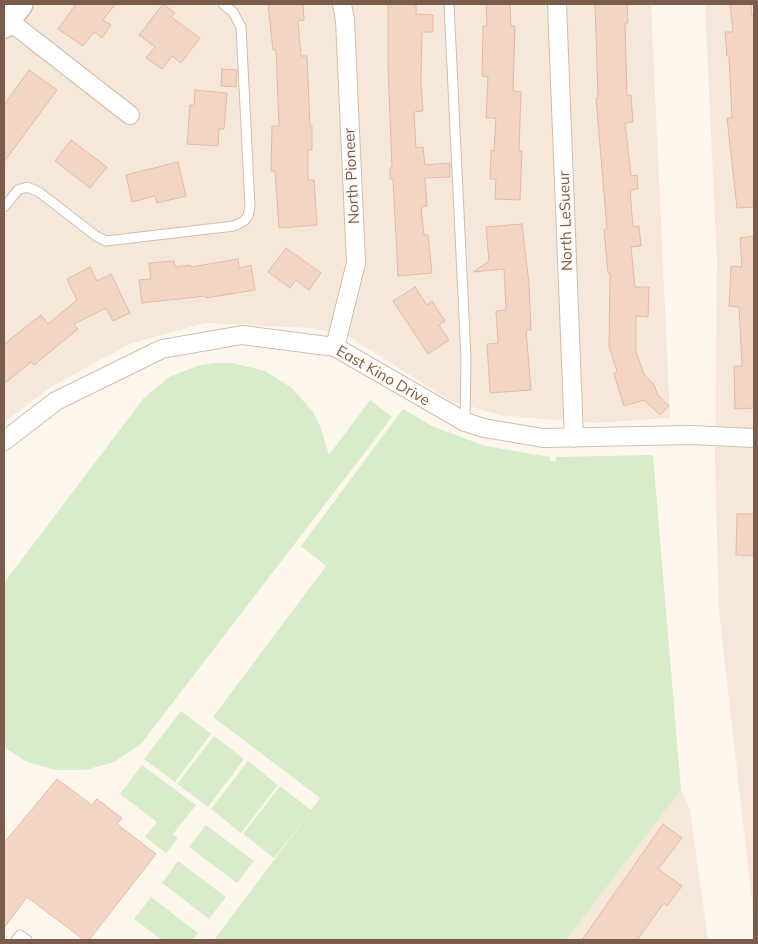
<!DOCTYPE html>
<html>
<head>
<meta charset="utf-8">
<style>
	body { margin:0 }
	#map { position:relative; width:758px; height:944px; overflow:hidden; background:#fdf6ec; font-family:Mulish,sans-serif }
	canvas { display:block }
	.frame { position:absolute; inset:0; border:5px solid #7a5c4d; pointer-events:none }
</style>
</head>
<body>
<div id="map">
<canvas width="758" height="944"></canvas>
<div class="frame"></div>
</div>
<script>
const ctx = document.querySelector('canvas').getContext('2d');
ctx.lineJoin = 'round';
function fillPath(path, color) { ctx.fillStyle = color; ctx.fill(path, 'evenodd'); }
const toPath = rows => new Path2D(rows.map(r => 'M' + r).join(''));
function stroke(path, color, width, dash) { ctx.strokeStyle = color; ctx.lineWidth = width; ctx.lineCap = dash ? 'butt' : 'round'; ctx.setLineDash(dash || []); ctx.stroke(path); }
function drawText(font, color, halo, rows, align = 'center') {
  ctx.font = font + ' Mulish,sans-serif'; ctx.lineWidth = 4; ctx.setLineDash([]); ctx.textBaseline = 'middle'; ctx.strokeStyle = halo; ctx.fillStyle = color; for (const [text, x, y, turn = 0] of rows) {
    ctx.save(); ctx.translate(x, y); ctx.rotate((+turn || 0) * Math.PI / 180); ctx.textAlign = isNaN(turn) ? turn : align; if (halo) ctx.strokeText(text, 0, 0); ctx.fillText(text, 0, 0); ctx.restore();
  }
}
fillPath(toPath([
	[4,4,651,4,670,418,593,423,503,416,449,400,350,337,311,328,205,323,129,344,51,387,4,422],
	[705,4,754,4,754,920,719,611,715,461,717,262],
	[681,790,690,810,708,940,566,940]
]), '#f5e8da');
fillPath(toPath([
	[216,363,233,363,265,371,292,388,313,412,320,426,329,455,370,400,392,417,141,744,114,762,85,770,56,770,27,762,4,747,4,583,143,399,169,377,200,365],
	[403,409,432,426,485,446,550,457,550,461,556,461,556,457,653,455,681,790,566,940,214,940,310,812,274,858,243,834,280,786,311,810,320,798,213,717,326,566,301,546],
	[181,711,211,734,175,782,144,759],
	[214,736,244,759,208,807,177,784],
	[248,761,278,785,241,833,211,809],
	[142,765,196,805,173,834,178,838,166,853,145,837,157,822,120,794],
	[206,825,254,861,237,883,189,847],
	[178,861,226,897,209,919,162,883],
	[151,897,198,933,193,940,162,940,134,919]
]), '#d8ecc9');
const building = toPath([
	[76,4,115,4,103,20,111,25,102,38,94,32,83,46,58,29,76,4],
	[163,4,175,13,171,17,200,38,181,63,172,56,162,69,146,58,155,47,139,35,163,4],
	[268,4,303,4,304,20,298,21,301,56,307,56,310,126,312,126,312,150,308,150,308,180,314,180,317,225,279,228,275,171,271,171,272,126,279,126,276,50,273,50,268,4],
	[388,4,416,4,416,14,433,15,433,32,422,32,421,81,423,111,414,112,416,148,423,147,425,165,450,163,450,177,425,178,427,206,421,207,424,235,428,235,432,273,398,276,393,179,390,179,390,168,392,167,388,67,388,4],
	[486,4,510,4,511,26,515,26,513,91,521,92,519,151,522,151,520,200,495,199,496,179,490,179,491,150,494,151,496,118,486,118,488,77,482,76,483,26,487,26,486,4],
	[595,4,627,4,628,23,625,23,627,96,631,95,633,122,625,123,631,176,637,175,638,189,630,190,633,227,639,226,641,246,631,247,635,287,649,287,648,317,636,316,636,352,644,374,654,385,658,395,669,406,660,415,644,400,624,406,614,374,617,371,609,347,610,273,608,273,604,230,607,229,596,98,598,98,595,4],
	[730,4,752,4,751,15,754,14,754,207,737,208,727,118,732,118,729,56,727,56,725,32,733,32,730,4],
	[222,69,237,70,236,87,221,86,222,69],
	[29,70,57,90,4,162,4,105,29,70],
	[195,90,227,93,224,129,219,129,218,146,187,144,190,105,194,106,195,90],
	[71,140,107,167,90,188,55,161,71,140],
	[178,162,186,196,157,203,155,196,132,202,126,175,178,162],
	[522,224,529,284,531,330,526,330,531,390,490,393,487,344,498,343,496,311,506,310,504,269,473,272,489,261,486,227,522,224],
	[754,236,754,408,735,409,734,366,742,366,739,307,729,306,731,266,742,267,740,238,754,236],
	[286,248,321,273,309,290,296,280,290,288,268,272,286,248],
	[238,259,239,268,251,265,255,290,206,298,206,296,142,303,139,280,151,279,149,263,174,261,175,267,190,265,191,267,238,259],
	[90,267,97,281,111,274,130,313,113,321,106,308,74,324,78,329,34,365,31,362,4,384,4,344,41,315,48,324,77,300,67,279,90,267],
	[415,287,427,305,432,301,445,321,439,325,449,340,428,354,393,301,415,287],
	[737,514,754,514,754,556,736,555,737,514],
	[57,779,92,805,97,799,122,818,117,824,156,854,89,940,84,940,27,897,4,928,4,843,57,779],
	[663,824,682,838,658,869,682,886,667,906,664,903,637,940,582,940,663,824]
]);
fillPath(building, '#f3d5c3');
stroke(building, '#e6bba3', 1);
const lane = toPath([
	[449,4,466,358,465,422],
	[4,207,18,190,27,187,39,192,96,236,106,241,234,226,244,221,248,216,250,207,241,27,233,12,223,4],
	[16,940,20,935,27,940]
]);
const street = toPath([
	[557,4,574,438],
	[8,20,130,115],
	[335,347,356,263,345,20,342,4],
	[4,441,56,401,162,349,242,335,335,347,465,422,484,428,543,438,692,435,754,438]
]);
const secondary = toPath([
	[4,25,20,4]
]);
stroke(lane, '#d1beb0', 11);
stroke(street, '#d1beb0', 20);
stroke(secondary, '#d6c0b0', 28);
stroke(lane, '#fff', 9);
stroke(street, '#fff', 18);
stroke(secondary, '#fff', 25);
drawText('15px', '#7a5c4d', '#fffaf3', [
	["North Pioneer",352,176,-93],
	["North LeSueur",566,221,-92],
	["East Kino Drive",383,376,30]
]);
</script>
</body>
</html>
